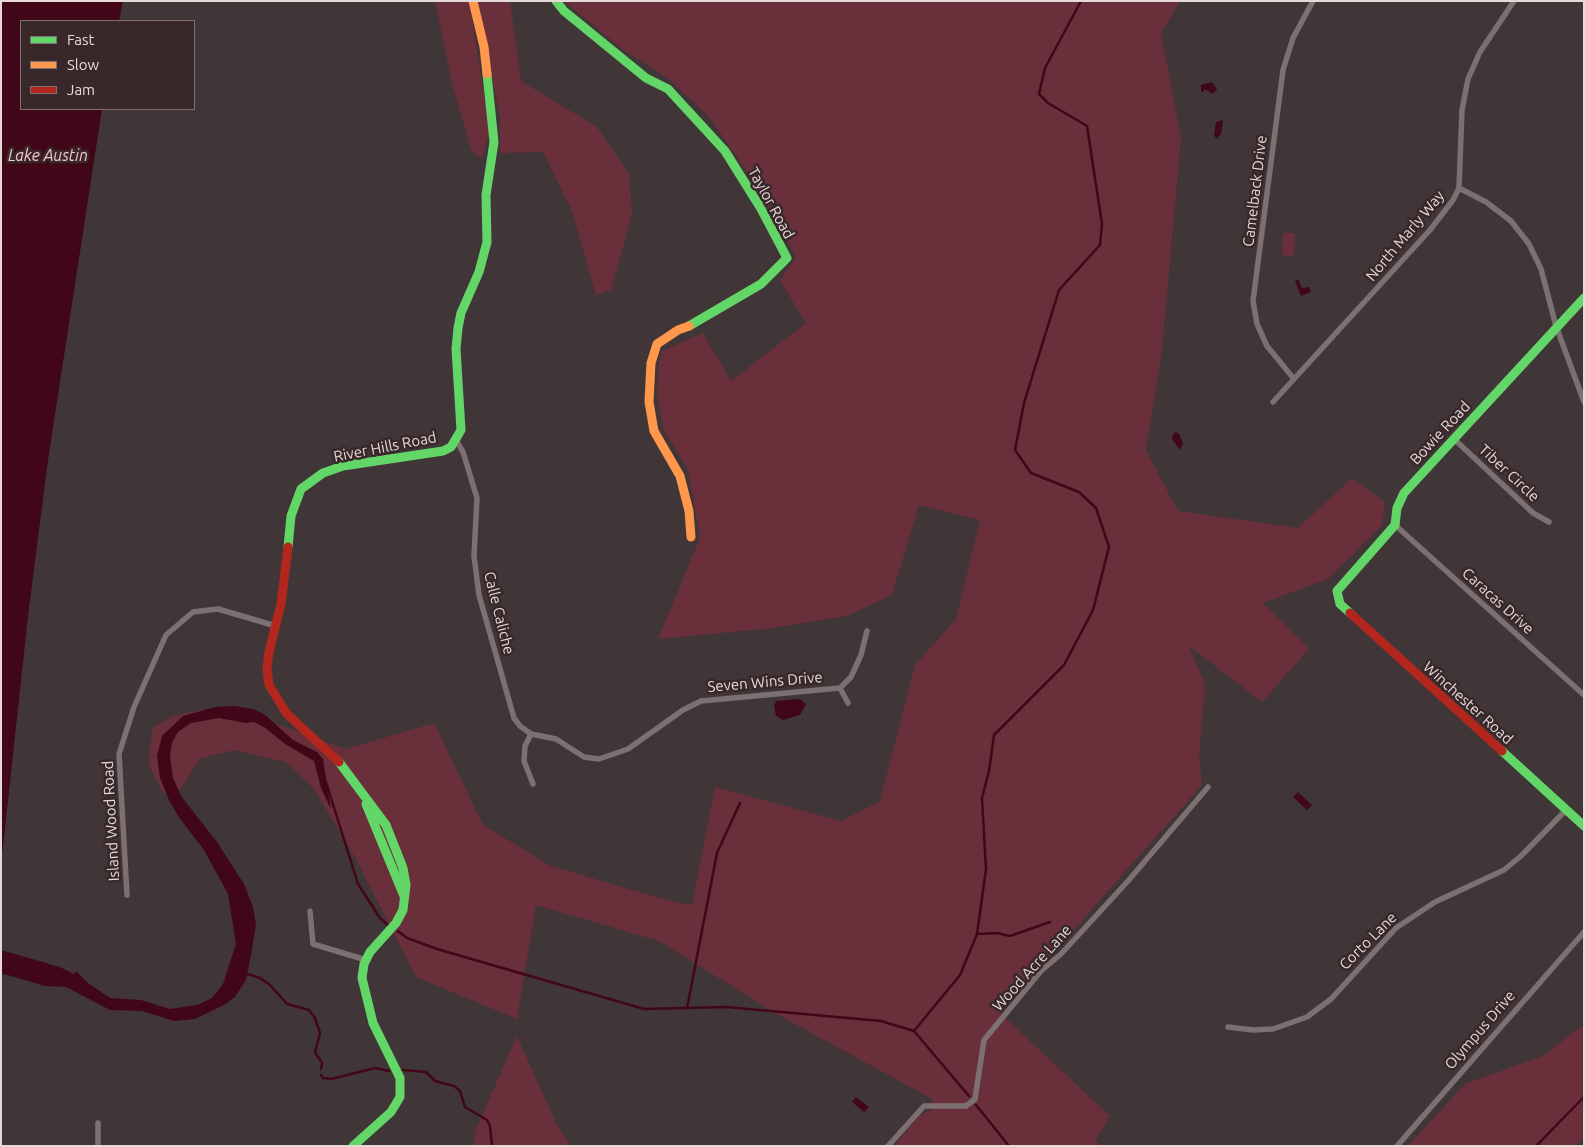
<!DOCTYPE html>
<html>
<head>
<meta charset="utf-8">
<style>
	body { margin:0 }
	#map { position:relative; width:1585px; height:1147px; overflow:hidden; background:#403638; font-family:Ubuntu,sans-serif }
	canvas { display:block }
	.frame { position:absolute; inset:0; border:2px solid #e5d9da; pointer-events:none }
	.legend { position:absolute; left:20px; top:20px; width:175px; height:90px; box-sizing:border-box; background:#39282a; border:1px solid #7e6f70; margin:0; padding:6px 9px; list-style:none; font-size:15px; color:#e5d9da }
	.legend li { display:flex; align-items:center; gap:10px; height:25px }
	.legend b { width:25px; border:1px solid #7e6f70 }
</style>
</head>
<body>
<div id="map">
<canvas width="1585" height="1147"></canvas>
<div class="frame"></div>
<ul class="legend">
<li><b style="height:6px;background:#63d668"></b>Fast</li>
<li><b style="height:6px;background:#ff974d"></b>Slow</li>
<li><b style="height:6px;background:#b3261e"></b>Jam</li>
</ul>
</div>
<script>
const ctx = document.querySelector('canvas').getContext('2d');
ctx.lineJoin = 'round';
function fillPath(path, color) { ctx.fillStyle = color; ctx.fill(path, 'evenodd'); }
const toPath = rows => new Path2D(rows.map(r => 'M' + r).join(''));
function stroke(path, color, width, dash) { ctx.strokeStyle = color; ctx.lineWidth = width; ctx.lineCap = dash ? 'butt' : 'round'; ctx.setLineDash(dash || []); ctx.stroke(path); }
function drawText(font, color, halo, rows, align = 'center') {
  ctx.font = font + ' Ubuntu,sans-serif'; ctx.lineWidth = 5; ctx.setLineDash([]); ctx.textBaseline = 'middle'; ctx.strokeStyle = halo; ctx.fillStyle = color; for (const [text, x, y, turn = 0] of rows) {
    ctx.save(); ctx.translate(x, y); ctx.rotate((+turn || 0) * Math.PI / 180); ctx.textAlign = isNaN(turn) ? turn : align; if (halo) ctx.strokeText(text, 0, 0); ctx.fillText(text, 0, 0); ctx.restore();
  }
}
fillPath(toPath([
	[435,1,469,1,490,130,482,158,472,152,453,87],
	[477,1,510,1,521,81,597,127,629,174,632,214,611,290,596,295,572,211,543,152,500,153,500,117],
	[564,1,1180,1,1161,33,1181,139,1162,350,1146,450,1178,511,1298,528,1352,478,1385,502,1382,525,1328,579,1263,603,1309,649,1262,702,1189,646,1205,685,1199,757,1202,785,1000,1013,1110,1116,1095,1141,1103,1146,894,1146,920,1115,931,1110,932,1099,777,1014,659,941,536,905,517,1019,416,977,356,859,314,789,286,762,234,750,201,758,181,788,163,793,148,763,153,727,176,715,208,709,256,717,346,749,434,723,483,825,551,866,670,901,692,905,715,787,841,821,880,801,915,665,956,619,980,520,919,505,892,595,847,616,773,628,658,639,700,538,688,469,664,431,657,394,659,363,662,351,703,333,731,381,806,323,780,281,796,257,762,194,710,118,669,79,621,48],
	[1283,233,1295,233,1294,256,1282,255],
	[1584,1024,1584,1138,1576,1146,1408,1146,1465,1084,1543,1056],
	[517,1036,557,1125,570,1143,566,1146,473,1146,476,1129]
]), '#692f3a');
fillPath(toPath([
	[1,1,123,1,119,21,21,21,21,109,102,109,48,460,28,616,1,865],
	[1212,82,1217,89,1213,94,1204,89,1204,92,1201,92,1201,85],
	[1223,120,1221,134,1216,139,1214,135,1216,122],
	[1298,279,1302,288,1309,287,1311,292,1301,296,1295,281],
	[1176,432,1179,434,1183,443,1180,450,1172,439,1173,434],
	[800,699,806,704,800,715,783,720,776,716,774,706,776,701],
	[235,706,253,709,264,714,293,740,317,752,323,759,331,809,321,788,314,761,285,744,264,727,254,722,246,723,219,718,191,723,178,732,172,743,170,756,173,778,181,796,217,842,244,884,253,907,256,925,251,955,246,980,235,997,224,1005,195,1019,174,1021,142,1011,110,1010,66,987,45,986,4,974,1,975,1,950,60,967,74,974,76,971,88,983,110,998,141,1000,170,1009,197,1005,212,998,223,984,236,944,228,894,204,850,178,816,169,800,160,778,157,756,162,736,183,716,215,707],
	[1298,792,1312,805,1307,810,1293,797],
	[856,1097,869,1107,864,1112,852,1102]
]), '#410718');
stroke(toPath([
	[326,782,358,884,380,918,389,926],
	[398,931,407,938,437,949,644,1009,726,1007,881,1021,914,1031,969,1096],
	[977,934,997,933,1010,936,1050,922],
	[245,973,260,978,269,984,287,1004,309,1010,315,1018,320,1033,315,1052,322,1063,321,1069],
	[687,1008,717,853,740,803],
	[914,1031,960,975,977,934,986,869,982,798,989,771,994,735,1064,665,1093,610,1109,547,1096,508,1079,492,1031,473,1015,450,1024,403,1059,290,1100,245,1102,224,1087,126,1048,103,1039,94,1045,68,1081,1],
	[403,1070,426,1072,435,1081,454,1086,460,1091,465,1107,487,1120,490,1126,492,1146],
	[321,1075,323,1078,331,1079,375,1068,389,1071],
	[976,1105,1009,1146],
	[1536,1146,1584,1097]
]), '#410718', 2.5);
stroke(toPath([
	[1459,188,1486,202,1511,221,1529,244,1541,269,1556,326,1584,402],
	[1294,379,1267,346,1257,324,1253,301,1283,70,1293,38,1313,1],
	[1273,402,1430,230,1453,200,1459,188,1462,110,1468,79,1480,52,1514,1],
	[1454,439,1533,513,1549,522],
	[456,440,463,452,477,498,474,556,479,595,514,718,520,726,531,734,525,746,524,761,533,784],
	[1395,525,1584,695],
	[840,688,848,703],
	[531,734,556,739,584,757,599,759,628,749,683,710,701,701,840,688,851,677,861,655,867,631],
	[127,895,119,754,134,707,166,635,193,612,218,609,276,626],
	[310,911,313,944,366,960],
	[1228,1027,1253,1030,1273,1029,1307,1017,1331,999,1396,928,1435,902,1504,870,1521,856,1566,810],
	[98,1146,98,1123],
	[888,1146,924,1106,966,1106,975,1099,984,1040,1041,971,1061,954,1128,881,1208,787],
	[1397,1146,1584,932]
]), '#7d7072', 5.5);
stroke(toPath([
	[556,1,564,11,646,78,668,89,725,151,760,207,787,258,761,284,689,326],
	[288,547,291,516,301,489,323,473,343,466,443,451,451,447,461,430,456,349,458,328,461,313,479,272,487,242,486,195,494,142,487,74],
	[1350,613,1340,604,1337,591,1395,525,1397,508,1404,493,1584,298],
	[1502,751,1584,826],
	[339,762,386,825,403,868,406,885,403,910,396,923,370,952,364,964,362,978,373,1023,400,1078,400,1097,391,1112,353,1146],
	[366,804,404,896]
]), '#63d668', 9);
stroke(toPath([
	[473,1,484,47,487,74],
	[689,326,678,330,657,344,651,363,649,402,654,431,680,476,689,511,691,537]
]), '#ff974d', 9);
stroke(toPath([
	[288,547,281,604,269,652,267,669,269,685,287,714,339,762],
	[1350,613,1502,751]
]), '#b3261e', 9);
drawText('15px', '#e5d9da', '#39282a', [
	["Camelback Drive",1255,191,-83],
	["Taylor Road",771,203,61],
	["North Marly Way",1405,236,-50],
	["Bowie Road",1440,433,-47],
	["River Hills Road",385,447,-11],
	["Tiber Circle",1509,473,43],
	["Caracas Drive",1498,601,42],
	["Calle Caliche",499,613,76],
	["Seven Wins Drive",765,682,-5],
	["Winchester Road",1468,703,42],
	["Island Wood Road",111,821,-93],
	["Corto Lane",1368,941,-45],
	["Wood Acre Lane",1032,968,-48],
	["Olympus Drive",1480,1030,-49]
]);
drawText('italic 16px', '#f6c4ca', '#39282a', [
	["Lake Austin",48,156]
]);
</script>
</body>
</html>
